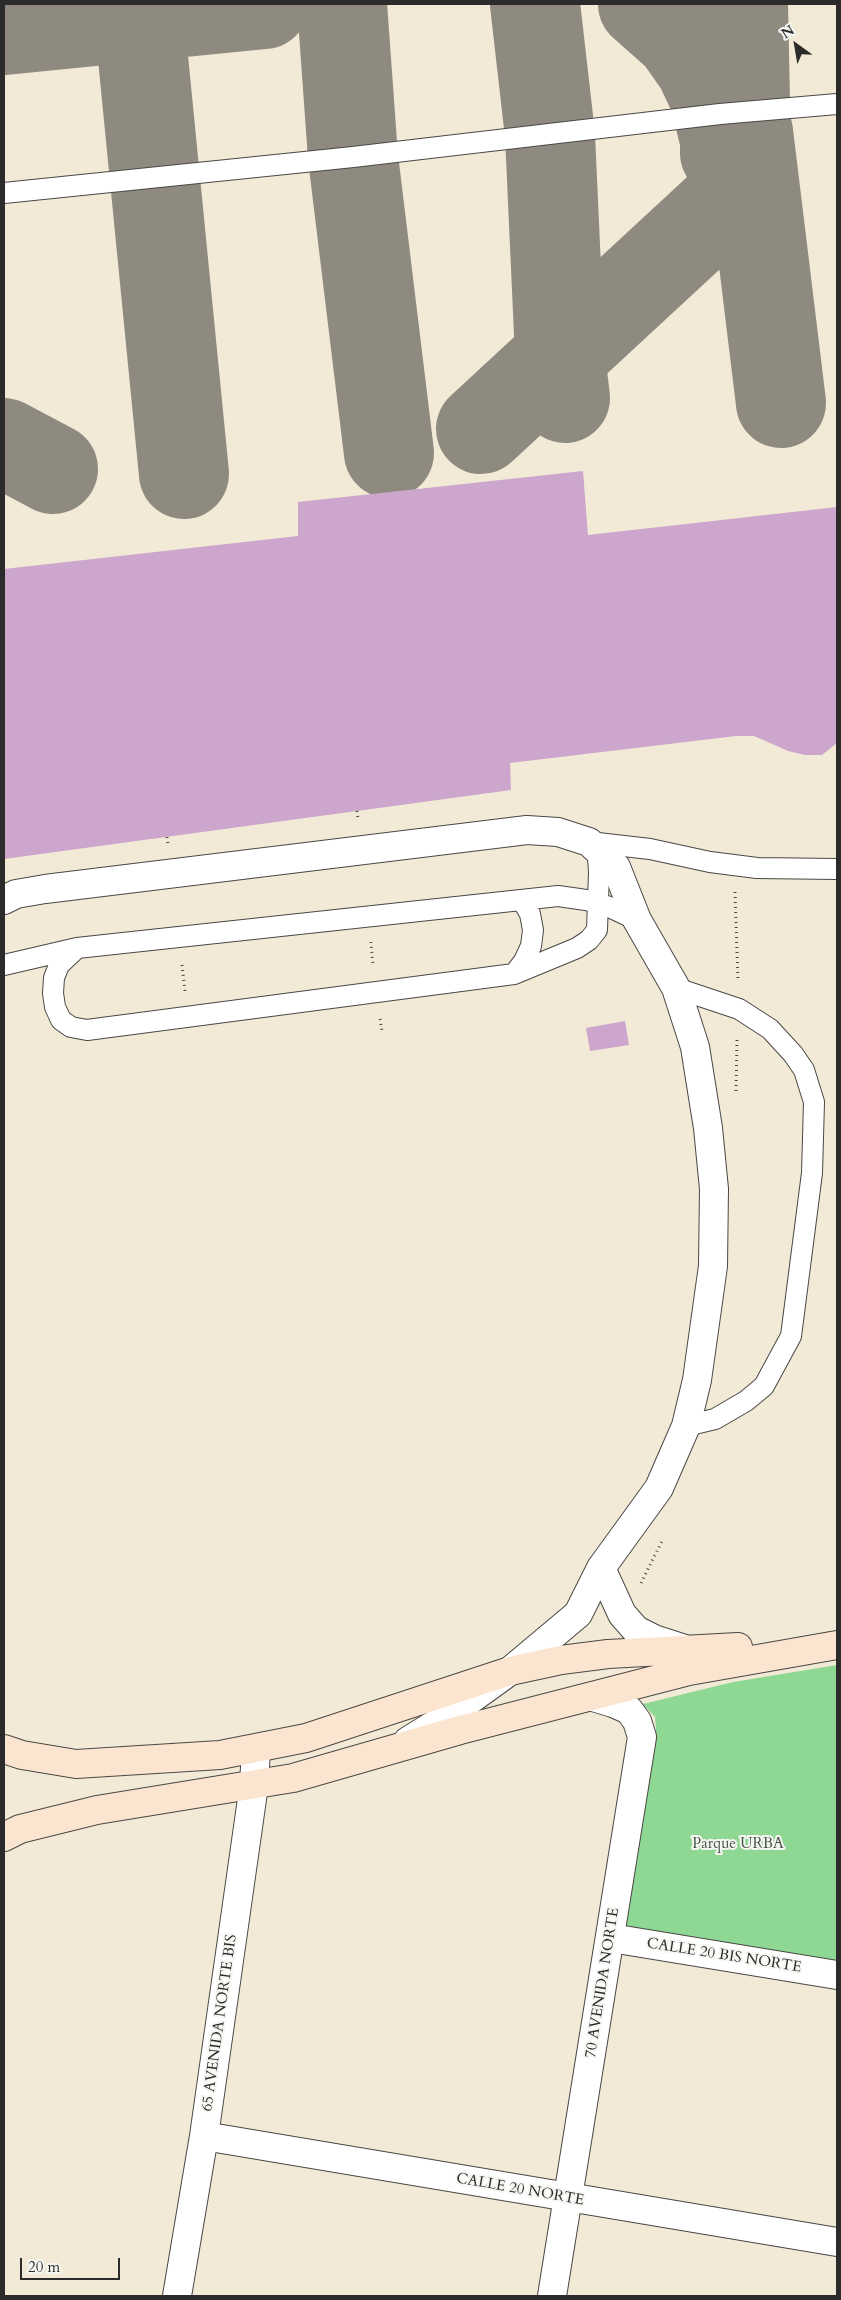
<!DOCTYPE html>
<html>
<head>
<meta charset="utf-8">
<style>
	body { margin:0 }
	#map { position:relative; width:841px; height:2300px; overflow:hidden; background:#f2ead6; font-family:Cardo,serif }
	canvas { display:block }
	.frame { position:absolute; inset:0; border:5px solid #2b2b2b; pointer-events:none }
	.north { position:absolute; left:771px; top:20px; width:50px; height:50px; -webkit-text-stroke:4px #f6f6f2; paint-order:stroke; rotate:328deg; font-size:14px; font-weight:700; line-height:20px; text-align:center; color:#2b2b2b }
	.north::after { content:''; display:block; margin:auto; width:18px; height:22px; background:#2b2b2b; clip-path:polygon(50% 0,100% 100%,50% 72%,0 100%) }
	.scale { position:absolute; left:20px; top:2258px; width:100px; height:22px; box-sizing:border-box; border:2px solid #2b2b2b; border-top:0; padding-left:6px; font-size:15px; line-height:18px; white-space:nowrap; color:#2b2b2b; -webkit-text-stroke:4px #f6f6f2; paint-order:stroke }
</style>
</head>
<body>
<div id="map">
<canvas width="841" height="2300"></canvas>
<div class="frame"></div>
<div class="north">N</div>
<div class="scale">20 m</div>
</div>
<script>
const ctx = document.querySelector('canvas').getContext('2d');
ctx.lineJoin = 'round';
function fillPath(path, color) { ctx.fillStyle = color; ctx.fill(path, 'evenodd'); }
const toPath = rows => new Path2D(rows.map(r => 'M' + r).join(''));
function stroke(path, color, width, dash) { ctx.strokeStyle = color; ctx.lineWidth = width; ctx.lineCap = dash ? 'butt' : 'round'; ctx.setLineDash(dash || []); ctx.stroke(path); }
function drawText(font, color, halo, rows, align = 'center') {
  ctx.font = font + ' Cardo,serif'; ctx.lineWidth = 4; ctx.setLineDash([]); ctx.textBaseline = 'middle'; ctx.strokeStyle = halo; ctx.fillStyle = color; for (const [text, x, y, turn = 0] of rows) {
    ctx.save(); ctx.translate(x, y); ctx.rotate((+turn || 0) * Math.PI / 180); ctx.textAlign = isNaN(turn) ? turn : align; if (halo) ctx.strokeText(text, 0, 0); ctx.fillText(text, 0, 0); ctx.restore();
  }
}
fillPath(toPath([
	[837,1665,837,1965,625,1929,656,1729,655,1717,643,1704,733,1682]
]), '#8ed894');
stroke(toPath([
	[342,4,353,157,389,453],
	[535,4,550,135,560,356,565,398],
	[643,4,679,36,700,66,715,98,725,140,725,153],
	[139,17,184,474],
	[4,30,264,4],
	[748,132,781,403],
	[481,429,722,206,737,180,746,150,743,4],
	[4,443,53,469]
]), '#8e8a80', 90);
fillPath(toPath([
	[583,471,588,535,837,507,837,743,822,755,805,755,788,751,754,736,736,736,510,763,511,790,4,859,4,569,298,536,298,502],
	[625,1021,629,1045,590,1051,586,1028]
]), '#cca6cc');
const service = toPath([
	[4,193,353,157,720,114,837,104],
	[589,842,650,849,710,862,757,868,837,869],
	[77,948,59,965,54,978,53,993,55,1007,61,1020,71,1027,87,1030,514,974,577,948,589,940,597,930,599,872,598,857,591,845],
	[4,965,77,948,558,896,586,900,607,906,637,920],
	[514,974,524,961,531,946,533,930,530,914,522,900],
	[676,988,739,1009,770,1029,793,1054,804,1070,814,1102,812,1173,791,1336,764,1386,746,1401,715,1419,686,1426]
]);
const minor = toPath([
	[4,900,16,894,45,889,527,830,558,832,589,842,616,867,637,920,676,988,695,1047,708,1128,714,1189,713,1266,697,1380,686,1426,659,1488,601,1568,578,1614,510,1671,442,1720,408,1741],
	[601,1568,622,1614,636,1630,654,1639,688,1650],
	[611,1938,837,1975],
	[204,2136,837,2242],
	[177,2296,204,2136,254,1785,256,1749],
	[552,2296,642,1737,637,1721,629,1710,613,1703,593,1697]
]);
const secondary = toPath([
	[4,1749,22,1755,76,1764,220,1755,306,1738,510,1671,561,1660,608,1654,738,1647],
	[4,1837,20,1829,97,1810,293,1778,460,1730,689,1671,837,1645]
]);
stroke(service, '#494845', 22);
stroke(minor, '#494845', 30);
stroke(secondary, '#494845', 30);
stroke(toPath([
	[357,811,358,819],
	[167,837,168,844],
	[735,892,738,981],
	[371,942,373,966],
	[182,965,185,991],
	[380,1019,382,1031],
	[736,1091,737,1040],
	[641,1583,663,1539]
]), '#494845', 3, [1, 4]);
stroke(service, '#fff', 20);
stroke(minor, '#fff', 28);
stroke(secondary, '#fce5d0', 28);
drawText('15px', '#445645', '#f6f6f2', [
	["Parque URBA",738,1845]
]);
drawText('15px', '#2b2b2b', '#f6f6f2', [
	["CALLE 20 BIS NORTE",724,1956,9],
	["70 AVENIDA NORTE",603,1983,-81],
	["65 AVENIDA NORTE BIS",220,2023,-82],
	["CALLE 20 NORTE",520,2190,10]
]);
</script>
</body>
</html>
